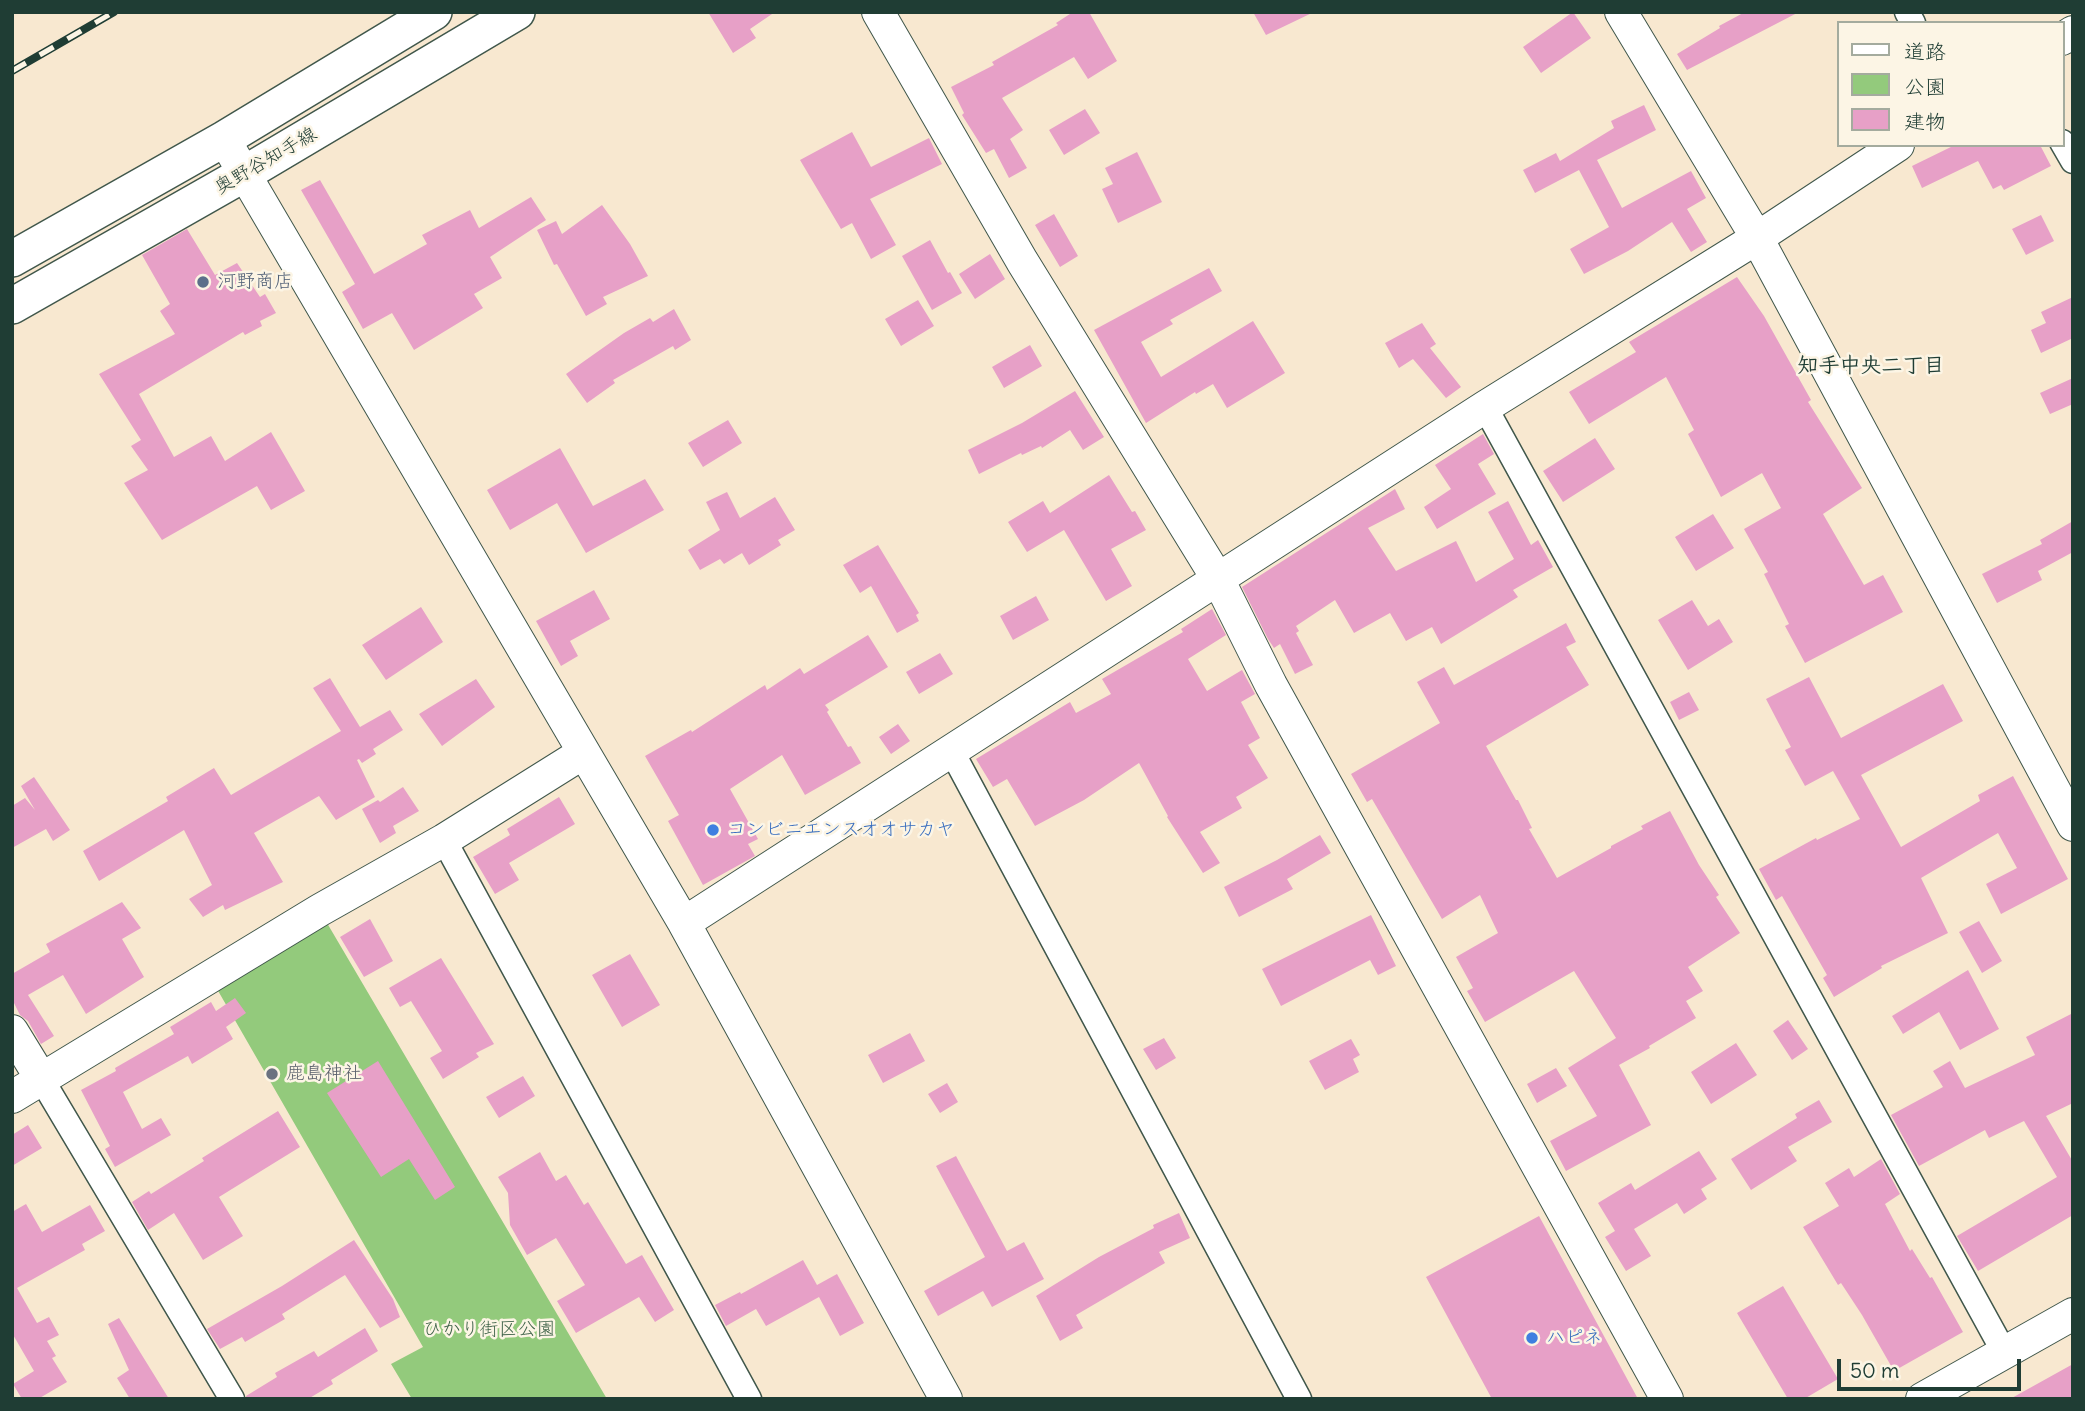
<!DOCTYPE html>
<html>
<head>
<meta charset="utf-8">
<style>
	body { margin:0 }
	#map { position:relative; width:2085px; height:1411px; overflow:hidden; background:#f8e8d0; font-family:Delius,"Klee One",sans-serif }
	canvas { display:block }
	.frame { position:absolute; inset:0; border:14px solid #1f3d34; pointer-events:none }
	.legend { position:absolute; left:1837px; top:21px; width:228px; height:126px; box-sizing:border-box; background:#fcf5e5; border:2px solid #a4ab9e; margin:0; padding:9px 12px; list-style:none; font-size:21px; color:#1f3d34 }
	.legend li { display:flex; align-items:center; gap:14px; height:35px }
	.legend b { width:35px; border:2px solid #a4ab9e }
	.scale { position:absolute; left:1837px; top:1359px; width:184px; height:32px; box-sizing:border-box; border:4px solid #1f3d34; border-top:0; padding-left:9px; font-size:21px; line-height:24px; white-space:nowrap; color:#1f3d34; -webkit-text-stroke:5px #fcf5e5; paint-order:stroke }
</style>
</head>
<body>
<div id="map">
<canvas width="2085" height="1411"></canvas>
<div class="frame"></div>
<ul class="legend">
<li><b style="height:9px;background:#fff"></b>道路</li>
<li><b style="height:19px;background:#93ca7c"></b>公園</li>
<li><b style="height:19px;background:#e7a0c7"></b>建物</li>
</ul>
<div class="scale">50 m</div>
</div>
<script>
const ctx = document.querySelector('canvas').getContext('2d');
ctx.lineJoin = 'round';
function fillPath(path, color) { ctx.fillStyle = color; ctx.fill(path, 'evenodd'); }
const toPath = rows => new Path2D(rows.map(r => 'M' + r).join(''));
function stroke(path, color, width, dash) { ctx.strokeStyle = color; ctx.lineWidth = width; ctx.lineCap = dash ? 'butt' : 'round'; ctx.setLineDash(dash || []); ctx.stroke(path); }
function drawText(font, color, halo, rows, align = 'center') {
  ctx.font = font + ' Delius,"Klee One",sans-serif'; ctx.lineWidth = 5; ctx.setLineDash([]); ctx.textBaseline = 'middle'; ctx.strokeStyle = halo; ctx.fillStyle = color; for (const [text, x, y, turn = 0] of rows) {
    ctx.save(); ctx.translate(x, y); ctx.rotate((+turn || 0) * Math.PI / 180); ctx.textAlign = isNaN(turn) ? turn : align; if (halo) ctx.strokeText(text, 0, 0); ctx.fillText(text, 0, 0); ctx.restore();
  }
}
fillPath(toPath([
	[327,923,607,1399,412,1399,391,1364,423,1347,217,989]
]), '#93ca7c');
fillPath(toPath([
	[708,12,775,12,750,29,756,38,733,53],
	[1073,12,1089,12,1117,61,1088,79,1074,57,1002,98,1023,130,1010,139,1027,168,1009,178,994,149,986,153,962,115,964,113,951,87,994,65,992,62,1058,25,1056,23],
	[1253,12,1314,12,1266,35],
	[1573,12,1591,38,1541,73,1523,47],
	[1745,12,1799,12,1687,70,1677,54,1720,28,1719,26],
	[1644,105,1656,130,1597,160,1622,208,1691,171,1706,198,1687,209,1707,242,1691,252,1672,222,1628,251,1584,274,1570,249,1609,227,1579,170,1535,193,1523,170,1556,153,1560,161,1614,128,1611,121],
	[1085,109,1100,133,1064,155,1049,130],
	[852,132,871,167,929,138,942,164,870,199,896,245,871,259,852,223,841,229,800,160],
	[1955,145,2040,145,2051,166,2004,190,2001,185,1993,189,1978,161,1922,188,1912,166],
	[1137,152,1162,202,1118,223,1102,189,1113,184,1105,168],
	[320,180,374,274,427,244,422,235,470,210,479,228,531,197,546,220,490,257,502,278,474,294,483,308,414,350,392,313,363,329,342,292,355,284,301,190],
	[602,205,630,244,648,276,603,297,607,304,586,316,557,264,554,265,537,230,556,221,562,234],
	[1054,214,1078,256,1060,267,1035,225],
	[2041,215,2054,241,2026,255,2012,229],
	[187,229,215,275,237,263,260,297,265,294,276,313,260,321,262,326,245,335,243,332,139,394,174,457,211,436,225,461,271,432,305,491,271,510,257,486,162,540,124,483,148,470,131,446,141,440,99,374,175,334,160,311,170,304,142,255],
	[930,240,948,273,950,272,962,293,932,310,902,256],
	[990,254,1005,279,975,299,959,274],
	[1209,268,1222,291,1170,320,1173,324,1141,342,1161,377,1253,321,1285,373,1227,408,1213,384,1196,394,1195,392,1146,423,1094,330],
	[1737,277,1764,316,1811,400,1808,402,1862,488,1823,514,1864,585,1883,575,1903,612,1805,663,1785,626,1789,624,1764,574,1768,572,1744,529,1781,508,1762,473,1721,497,1688,434,1694,430,1666,377,1589,424,1569,392,1636,352,1629,342],
	[2073,297,2073,338,2041,353,2031,330,2046,323,2041,312],
	[918,300,934,326,901,346,885,319],
	[674,309,691,340,675,350,673,346,613,380,615,383,587,403,566,374,624,333,650,318,653,322],
	[1422,323,1436,344,1430,348,1461,387,1446,398,1413,359,1399,368,1385,343],
	[1030,345,1042,366,1004,388,992,367],
	[2073,378,2073,404,2050,414,2040,393],
	[1075,391,1104,437,1083,450,1070,430,1042,448,1041,446,1022,455,1021,453,979,474,968,450,1022,423],
	[728,420,742,443,703,467,688,443],
	[1483,434,1494,454,1478,464,1496,494,1437,529,1424,507,1451,489,1435,465],
	[1595,438,1615,469,1563,502,1543,471],
	[560,448,593,506,645,479,664,510,586,553,557,503,510,530,487,490],
	[1109,475,1132,512,1135,511,1146,530,1111,549,1132,586,1106,601,1064,530,1027,552,1008,522,1043,501,1050,513],
	[1395,489,1405,509,1368,528,1396,571,1456,541,1476,582,1514,559,1488,512,1508,501,1531,545,1538,540,1553,567,1513,590,1518,597,1441,644,1432,627,1406,641,1390,613,1354,633,1335,600,1296,626,1299,631,1296,633,1313,665,1295,674,1280,644,1274,648,1268,639,1242,587],
	[727,492,740,518,775,497,795,530,778,540,781,545,749,565,742,553,724,564,720,559,700,570,688,550,720,530,706,502],
	[1713,514,1734,548,1696,571,1675,537],
	[2073,521,2073,552,2038,571,2042,580,1997,603,1982,574,2042,544,2040,540],
	[878,545,919,613,916,615,919,621,897,633,871,586,860,593,843,565],
	[594,590,610,619,570,641,578,656,561,666,536,621],
	[1036,596,1049,620,1013,640,1000,616],
	[1692,600,1708,626,1719,619,1733,642,1688,670,1658,620],
	[421,607,443,642,386,680,362,645],
	[1212,609,1226,635,1188,659,1207,691,1242,670,1255,694,1241,702,1260,738,1248,745,1268,778,1236,797,1242,808,1200,832,1220,863,1203,873,1167,817,1168,816,1139,763,1084,800,1035,826,1007,779,993,787,976,759,1070,702,1076,713,1111,694,1102,679,1183,632,1181,629],
	[1566,623,1576,642,1566,647,1589,685,1486,746,1516,800,1518,800,1532,828,1529,829,1557,878,1611,848,1611,846,1643,829,1641,826,1670,811,1699,865,1719,895,1716,897,1740,933,1688,967,1703,991,1686,1001,1696,1018,1649,1046,1650,1048,1619,1065,1651,1125,1566,1171,1550,1141,1597,1116,1568,1068,1616,1038,1574,971,1485,1022,1467,991,1473,988,1456,957,1498,933,1480,895,1442,919,1372,799,1367,802,1351,774,1440,723,1417,682,1444,667,1454,685],
	[868,635,888,667,825,705,829,710,827,712,848,747,851,746,861,763,805,795,782,755,730,789,758,839,748,844,755,856,703,885,668,821,679,815,645,756,691,730,692,732,765,685,767,690,800,668,804,674],
	[940,653,953,674,919,694,906,672],
	[1809,677,1841,738,1943,684,1963,721,1861,775,1901,847,1980,801,1978,795,2013,776,2068,879,2001,914,1986,884,2017,868,1998,833,1921,878,1948,933,1881,966,1882,968,1834,997,1823,978,1827,975,1782,896,1776,900,1759,869,1816,838,1817,840,1860,819,1833,771,1805,786,1785,750,1791,747,1766,699],
	[330,678,360,727,390,710,403,730,373,749,376,754,362,763,359,759,357,760,375,797,336,820,319,796,254,833,283,882,225,910,223,905,203,917,189,899,212,885,184,830,99,881,83,851,168,801,166,797,214,768,231,795,341,731,313,688],
	[476,679,495,707,442,746,419,714],
	[1689,692,1699,710,1679,720,1670,702],
	[898,724,910,741,891,754,879,737],
	[34,777,70,830,53,841,46,829,12,848,12,806,25,798,35,810,21,786],
	[403,787,419,811,393,826,396,833,380,843,362,809,378,800,380,802],
	[559,797,575,824,509,863,519,880,495,894,473,857,510,835,507,829],
	[1320,835,1331,853,1287,879,1293,889,1239,917,1224,887,1277,860],
	[122,902,141,928,122,939,144,977,86,1014,63,975,28,995,54,1036,41,1044,28,1021,20,1015,14,1003,12,1003,12,974,50,952,46,944],
	[1371,915,1396,966,1378,975,1370,960,1281,1006,1262,969],
	[370,919,393,961,364,977,340,937],
	[1979,921,2002,961,1982,973,1959,932],
	[630,954,660,1005,622,1027,592,975],
	[441,958,494,1044,476,1053,479,1057,443,1079,430,1058,442,1051,411,1001,400,1007,389,988],
	[1968,970,1999,1029,1960,1050,1939,1012,1903,1034,1892,1016],
	[235,998,246,1013,226,1027,233,1039,192,1064,188,1056,123,1092,142,1129,161,1118,171,1135,115,1167,105,1149,110,1146,81,1090,116,1071,115,1068,174,1034,170,1027,211,1002,216,1011],
	[2073,1013,2073,1103,2046,1116,2073,1162,2073,1215,1978,1271,1957,1236,2057,1177,2024,1121,1989,1138,1985,1130,1919,1166,1891,1115,1943,1087,1933,1071,1950,1061,1965,1088,2035,1055,2026,1037],
	[1788,1020,1808,1049,1792,1060,1773,1031],
	[910,1033,925,1061,883,1083,868,1055],
	[1164,1038,1176,1058,1156,1070,1143,1049],
	[1351,1039,1360,1055,1353,1059,1359,1072,1325,1090,1309,1061],
	[1736,1043,1757,1075,1711,1104,1691,1072],
	[378,1061,455,1187,435,1200,409,1159,381,1177,327,1093],
	[1556,1068,1567,1086,1537,1103,1527,1084],
	[523,1076,535,1096,499,1118,486,1097],
	[947,1083,958,1102,940,1113,928,1094],
	[1819,1100,1832,1122,1788,1147,1797,1161,1751,1190,1731,1159,1797,1118,1795,1114],
	[278,1111,300,1147,219,1197,243,1236,203,1260,174,1213,148,1230,132,1202,149,1191,151,1194,204,1161,202,1158],
	[28,1125,42,1148,12,1166,12,1135],
	[1699,1151,1717,1179,1701,1189,1707,1199,1684,1214,1677,1203,1634,1229,1651,1256,1626,1271,1605,1237,1615,1231,1598,1203,1631,1183,1635,1190],
	[540,1152,556,1181,566,1175,584,1205,588,1202,626,1264,642,1255,674,1310,655,1322,639,1297,576,1333,557,1301,585,1285,556,1238,527,1255,510,1225,508,1193,498,1177],
	[956,1156,1007,1251,1024,1242,1044,1279,992,1307,983,1291,938,1316,924,1291,985,1257,936,1166],
	[1881,1159,1900,1194,1885,1204,1910,1251,1912,1249,1930,1278,1932,1277,1963,1332,1894,1371,1862,1315,1841,1283,1838,1285,1803,1227,1839,1206,1825,1183,1849,1168,1854,1177],
	[26,1204,42,1232,90,1205,105,1231,82,1244,85,1250,17,1288,37,1323,49,1317,59,1335,47,1341,56,1356,52,1358,67,1382,38,1399,22,1399,13,1384,34,1371,12,1333,12,1212],
	[1179,1213,1190,1238,1159,1252,1165,1263,1076,1315,1083,1328,1060,1341,1036,1296,1099,1257,1154,1228,1153,1225],
	[1539,1216,1638,1399,1492,1399,1426,1277],
	[354,1240,393,1299,400,1317,380,1328,345,1275,282,1314,285,1319,245,1342,242,1337,220,1349,207,1329,282,1286],
	[803,1260,817,1285,837,1274,864,1323,840,1336,819,1297,766,1326,756,1309,726,1326,715,1305,740,1292,741,1294],
	[1783,1286,1838,1379,1804,1399,1788,1399,1737,1313],
	[119,1318,169,1399,130,1399,117,1378,129,1370,108,1324],
	[365,1328,378,1351,331,1380,333,1384,308,1399,247,1399,246,1396,277,1377,275,1373,314,1351,318,1357],
	[2073,1364,2073,1399,2010,1399]
]), '#e7a0c7');
const minor = toPath([
	[1907,12,1913,23],
	[2062,142,2073,161],
	[1485,407,2004,1352],
	[951,750,1299,1399],
	[444,840,749,1399],
	[42,1080,232,1399]
]);
const tertiary = toPath([
	[878,12,1022,261,1219,581,1271,685,1667,1399],
	[1621,12,1757,238,2073,825],
	[2062,39,2073,32],
	[224,139,684,923,946,1399],
	[684,923,1485,407,1757,238,1898,145],
	[12,1031,42,1080],
	[12,1097,320,910,444,840,583,753],
	[1922,1399,2073,1314]
]);
const secondary = toPath([
	[12,259,224,139,434,12],
	[12,306,244,174,517,12]
]);
stroke(minor, '#40574b', 27);
stroke(tertiary, '#40574b', 34);
stroke(secondary, '#40574b', 38);
stroke(minor, '#fff', 24);
stroke(tertiary, '#fff', 32);
stroke(secondary, '#fff', 35);
const rail = toPath([
	[12,71,114,12]
]);
stroke(rail, '#1f3d34', 8);
stroke(rail, '#fcf5e5', 5, [16]);
for (const [x, y, r, color] of [
	[203,282,7,"#5c6f8a"],
	[713,830,7,"#3f7fe0"],
	[272,1074,7,"#6b7280"],
	[1532,1338,7,"#3f7fe0"]
]) { const dot = new Path2D(); dot.arc(x, y, r, 0, 2 * Math.PI); ctx.fillStyle = color; ctx.fill(dot); stroke(dot, '#fcf5e5', 2.5); }
drawText('19px', '#1f3d34', '#fcf5e5', [
	["奥野谷知手線",266,161,-30]
]);
drawText('19px', '#4e5e75', '#fcf5e5', [
	["河野商店",217,282]
], 'left');
drawText('19px', '#366cbe', '#fcf5e5', [
	["コンビニエンスオオサカヤ",727,830],
	["ハピネ",1546,1338]
], 'left');
drawText('19px', '#5b616d', '#fcf5e5', [
	["鹿島神社",286,1074]
], 'left');
drawText('19px', '#3c6046', '#fcf5e5', [
	["ひかり街区公園",489,1330]
]);
drawText('bold 21px', '#1f3d34', '#fcf5e5', [
	["知手中央二丁目",1871,366]
]);
</script>
</body>
</html>
